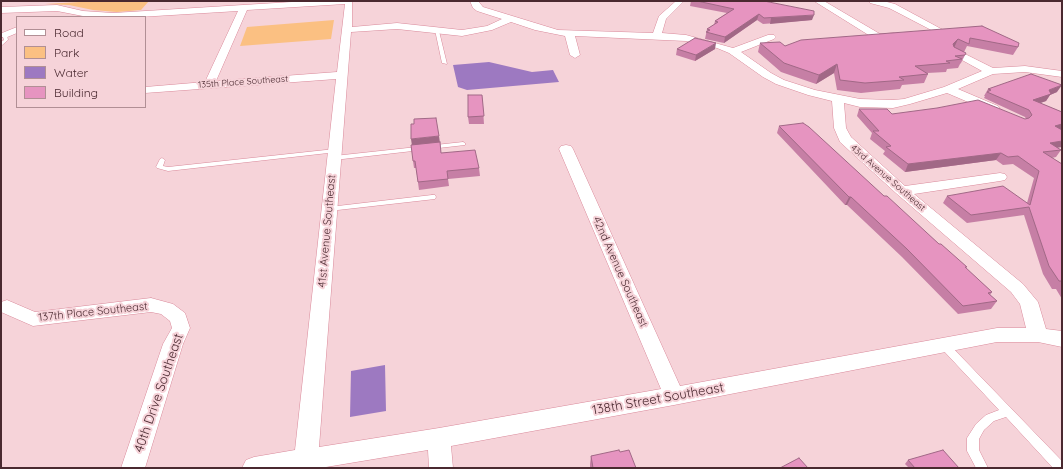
<!DOCTYPE html>
<html>
<head>
<meta charset="utf-8">
<style>
	body { margin:0 }
	#map { position:relative; width:1063px; height:469px; overflow:hidden; background:#f6d3d9; font-family:Quicksand,sans-serif }
	canvas { display:block }
	.frame { position:absolute; inset:0; border:2px solid #4a2930; pointer-events:none }
	.legend { position:absolute; left:16px; top:16px; width:130px; height:92px; box-sizing:border-box; background:#f6d3d9; border:1px solid #b18f95; margin:0; padding:5px 7px; list-style:none; font-size:12px; color:#4a2930 }
	.legend li { display:flex; align-items:center; gap:8px; height:20px }
	.legend b { width:20px; border:1px solid #b18f95 }
</style>
</head>
<body>
<div id="map">
<canvas width="1063" height="469"></canvas>
<div class="frame"></div>
<ul class="legend">
<li><b style="height:5px;background:#fff"></b>Road</li>
<li><b style="height:11px;background:#fbc082"></b>Park</li>
<li><b style="height:11px;background:#9d79c1"></b>Water</li>
<li><b style="height:11px;background:#e694c0"></b>Building</li>
</ul>
</div>
<script>
const ctx = document.querySelector('canvas').getContext('2d');
ctx.lineJoin = 'round';
function fillPath(path, color) { ctx.fillStyle = color; ctx.fill(path, 'evenodd'); }
const toPath = rows => new Path2D(rows.map(r => 'M' + r).join(''));
function stroke(path, color, width, dash) { ctx.strokeStyle = color; ctx.lineWidth = width; ctx.lineCap = dash ? 'butt' : 'round'; ctx.setLineDash(dash || []); ctx.stroke(path); }
function drawText(font, color, halo, rows, align = 'center') {
  ctx.font = font + ' Quicksand,sans-serif'; ctx.lineWidth = 4; ctx.setLineDash([]); ctx.textBaseline = 'middle'; ctx.strokeStyle = halo; ctx.fillStyle = color; for (const [text, x, y, turn = 0] of rows) {
    ctx.save(); ctx.translate(x, y); ctx.rotate((+turn || 0) * Math.PI / 180); ctx.textAlign = isNaN(turn) ? turn : align; if (halo) ctx.strokeText(text, 0, 0); ctx.fillText(text, 0, 0); ctx.restore();
  }
}
fillPath(toPath([
	[96,1,149,1,141,10,117,12,93,10,69,5,45,4],
	[334,20,331,39,240,46,247,27]
]), '#fbc082');
fillPath(toPath([
	[489,62,532,72,553,70,559,82,467,90,458,87,453,65],
	[385,365,386,411,350,417,351,371]
]), '#9d79c1');
const service = toPath([
	[435,30,439,31,447,64,442,63,435,30],
	[5,34,7,35,8,40,1,46,1,42,4,40,3,37,1,37,1,35,5,34],
	[463,142,465,143,465,145,334,160,331,158,334,156,463,142],
	[335,149,338,151,337,152,168,171,157,168,156,167,160,159,162,158,165,160,163,166,168,167,335,149],
	[432,195,435,195,436,197,435,199,329,211,325,209,329,207,432,195],
	[944,341,947,342,1062,461,1062,468,1053,468,1006,417,994,421,984,430,979,439,979,450,988,468,976,468,967,451,967,438,976,424,986,415,999,410,941,348,939,345,941,342,944,341]
]);
const minor = toPath([
	[308,1,352,1,352,27,397,23,462,30,487,26,502,19,477,11,473,8,470,1,478,1,483,7,558,30,653,33,659,16,676,1,684,1,666,19,662,33,686,35,733,48,768,35,774,35,776,37,774,39,741,52,771,73,784,80,815,90,860,99,893,100,904,99,944,87,982,71,951,54,950,52,955,49,993,68,1025,66,1062,71,1062,77,1025,72,993,74,958,89,998,106,1000,109,998,112,994,113,947,93,910,104,893,108,860,107,844,103,846,128,851,137,905,186,1000,173,1005,174,1007,177,1005,180,1000,181,914,194,1023,284,1038,302,1046,329,1062,331,1062,347,1038,342,997,342,674,405,451,446,453,468,429,468,428,450,320,468,242,468,246,460,254,457,295,450,336,79,145,93,145,87,205,82,238,11,139,17,88,17,57,11,1,13,1,7,57,5,83,11,113,13,308,1],
	[345,4,337,72,216,81,247,10,345,4],
	[511,22,535,30,565,36,570,55,575,58,580,55,575,36,686,41,717,48,729,53,763,77,776,84,808,95,832,101,834,128,840,142,897,194,1011,292,1020,304,1026,328,997,328,680,386,573,149,571,146,566,145,561,146,559,149,661,389,439,428,319,447,351,32,397,29,462,36,492,30,511,22],
	[814,1,824,1,880,34,894,33,899,36,894,39,875,39,814,1],
	[869,1,883,1,895,4,945,31,940,34,937,33,889,8,870,3,869,1],
	[17,27,17,33,5,38,1,36,2,33,17,27],
	[151,298,173,304,185,313,190,328,183,344,145,468,121,468,163,344,172,328,170,321,161,314,151,312,33,326,1,312,1,302,7,300,35,312,151,298]
]);
stroke(service, '#d9899a', 1);
stroke(minor, '#d9899a', 1);
fillPath(service, '#fff');
fillPath(minor, '#fff');
fillPath(toPath([
	[691,1,764,1,812,20,763,24,757,20,724,43,705,39,707,29,714,25,715,21,727,13,690,6],
	[982,26,1018,47,1013,55,967,46,964,52,965,55,961,63,960,64,958,68,947,69,946,72,927,73,928,74,924,83,902,85,900,89,861,93,837,90,834,73,816,84,781,72,758,52,760,43,785,46],
	[677,49,715,49,695,61,676,55],
	[988,89,1057,92,1050,95,1046,101,1040,103,1062,112,1062,129,1061,130,1058,148,1061,150,1056,157,1052,158,1062,164,1062,299,1056,289,1052,289,1043,274,1024,215,967,223,943,203,947,196,1027,203,1034,178,1013,164,1003,165,996,160,905,172,883,154,885,151,870,139,872,133,857,116,859,109,892,114,1026,119,1025,117,984,98,985,96,984,96],
	[482,95,484,124,469,124,468,117],
	[779,126,884,196,939,244,992,292,990,295,997,301,991,309,958,314,902,257,847,205,845,205,777,133],
	[440,142,441,153,479,168,480,176,448,179,449,186,419,190,416,168,414,168,413,161],
	[620,452,636,468,590,468,590,464,591,456],
	[908,460,959,468,909,468,905,464]
]), '#c67fa5');
fillPath(toPath([
	[759,14,757,20,724,43,725,37],
	[814,15,812,20,770,24,771,18],
	[958,39,954,48,953,44],
	[716,43,715,49,695,61,696,55],
	[837,64,834,73,816,84,819,75],
	[1062,85,1057,92,1050,95,1046,101,1029,107,1033,100,1049,90],
	[1062,124,1062,129,1050,133,1055,126],
	[439,136,440,143,412,146,411,139],
	[1062,141,1062,147,1045,150,1050,143],
	[1001,153,996,160,905,172,908,164],
	[849,197,851,197,847,205,845,205]
]), '#a16886');
const building = toPath([
	[697,1,764,1,814,11,814,15,764,18,759,14,725,37,706,32,710,30,707,29,718,22,715,21,734,9,697,1],
	[982,26,1019,43,1018,47,970,38,969,44,958,39,953,44,954,47,966,53,965,55,955,56,962,59,946,61,950,63,915,66,928,74,899,77,904,80,865,83,840,80,837,64,819,75,784,63,760,43,780,42,785,46,801,40,982,26],
	[695,38,716,43,696,55,677,49,695,38],
	[1031,74,1062,85,1049,90,1051,94,1033,100,1062,112,1062,124,1055,126,1062,130,1062,141,1050,143,1061,150,1043,152,1062,164,1062,281,1059,281,1049,266,1029,207,971,215,947,196,1003,186,1030,205,1039,171,1018,156,1008,157,1001,153,908,164,886,147,891,146,873,131,879,131,859,109,887,109,892,114,937,108,978,100,1025,119,1029,118,1032,115,1029,110,987,92,991,90,988,89,1031,74],
	[468,95,482,95,484,116,468,117,468,95],
	[436,118,439,136,411,139,411,124,414,124,414,119,436,118],
	[803,123,809,127,884,196,887,196,939,244,941,244,967,267,965,267,992,292,988,293,997,301,963,306,907,249,851,197,849,197,779,126,803,123],
	[440,142,441,153,475,150,479,168,447,171,448,179,418,182,415,161,413,161,411,145,440,142],
	[619,450,620,452,629,450,636,468,593,468,591,456,619,450],
	[943,450,959,468,915,468,908,460,943,450],
	[799,458,808,468,780,468,799,458]
]);
fillPath(building, '#e694c0');
stroke(building, '#a16886', 1);
drawText('9px', '#4a2930', '#f6d3d9', [
	["135th Place Southeast",243,82,-4],
	["43rd Avenue Southeast",888,178,41]
]);
drawText('11px', '#4a2930', '#f6d3d9', [
	["41st Avenue Southeast",327,231,-85],
	["42nd Avenue Southeast",620,272,66],
	["137th Place Southeast",93,312,-6]
]);
drawText('13px', '#4a2930', '#f6d3d9', [
	["40th Drive Southeast",159,393,-71],
	["138th Street Southeast",658,399,-10]
]);
</script>
</body>
</html>
